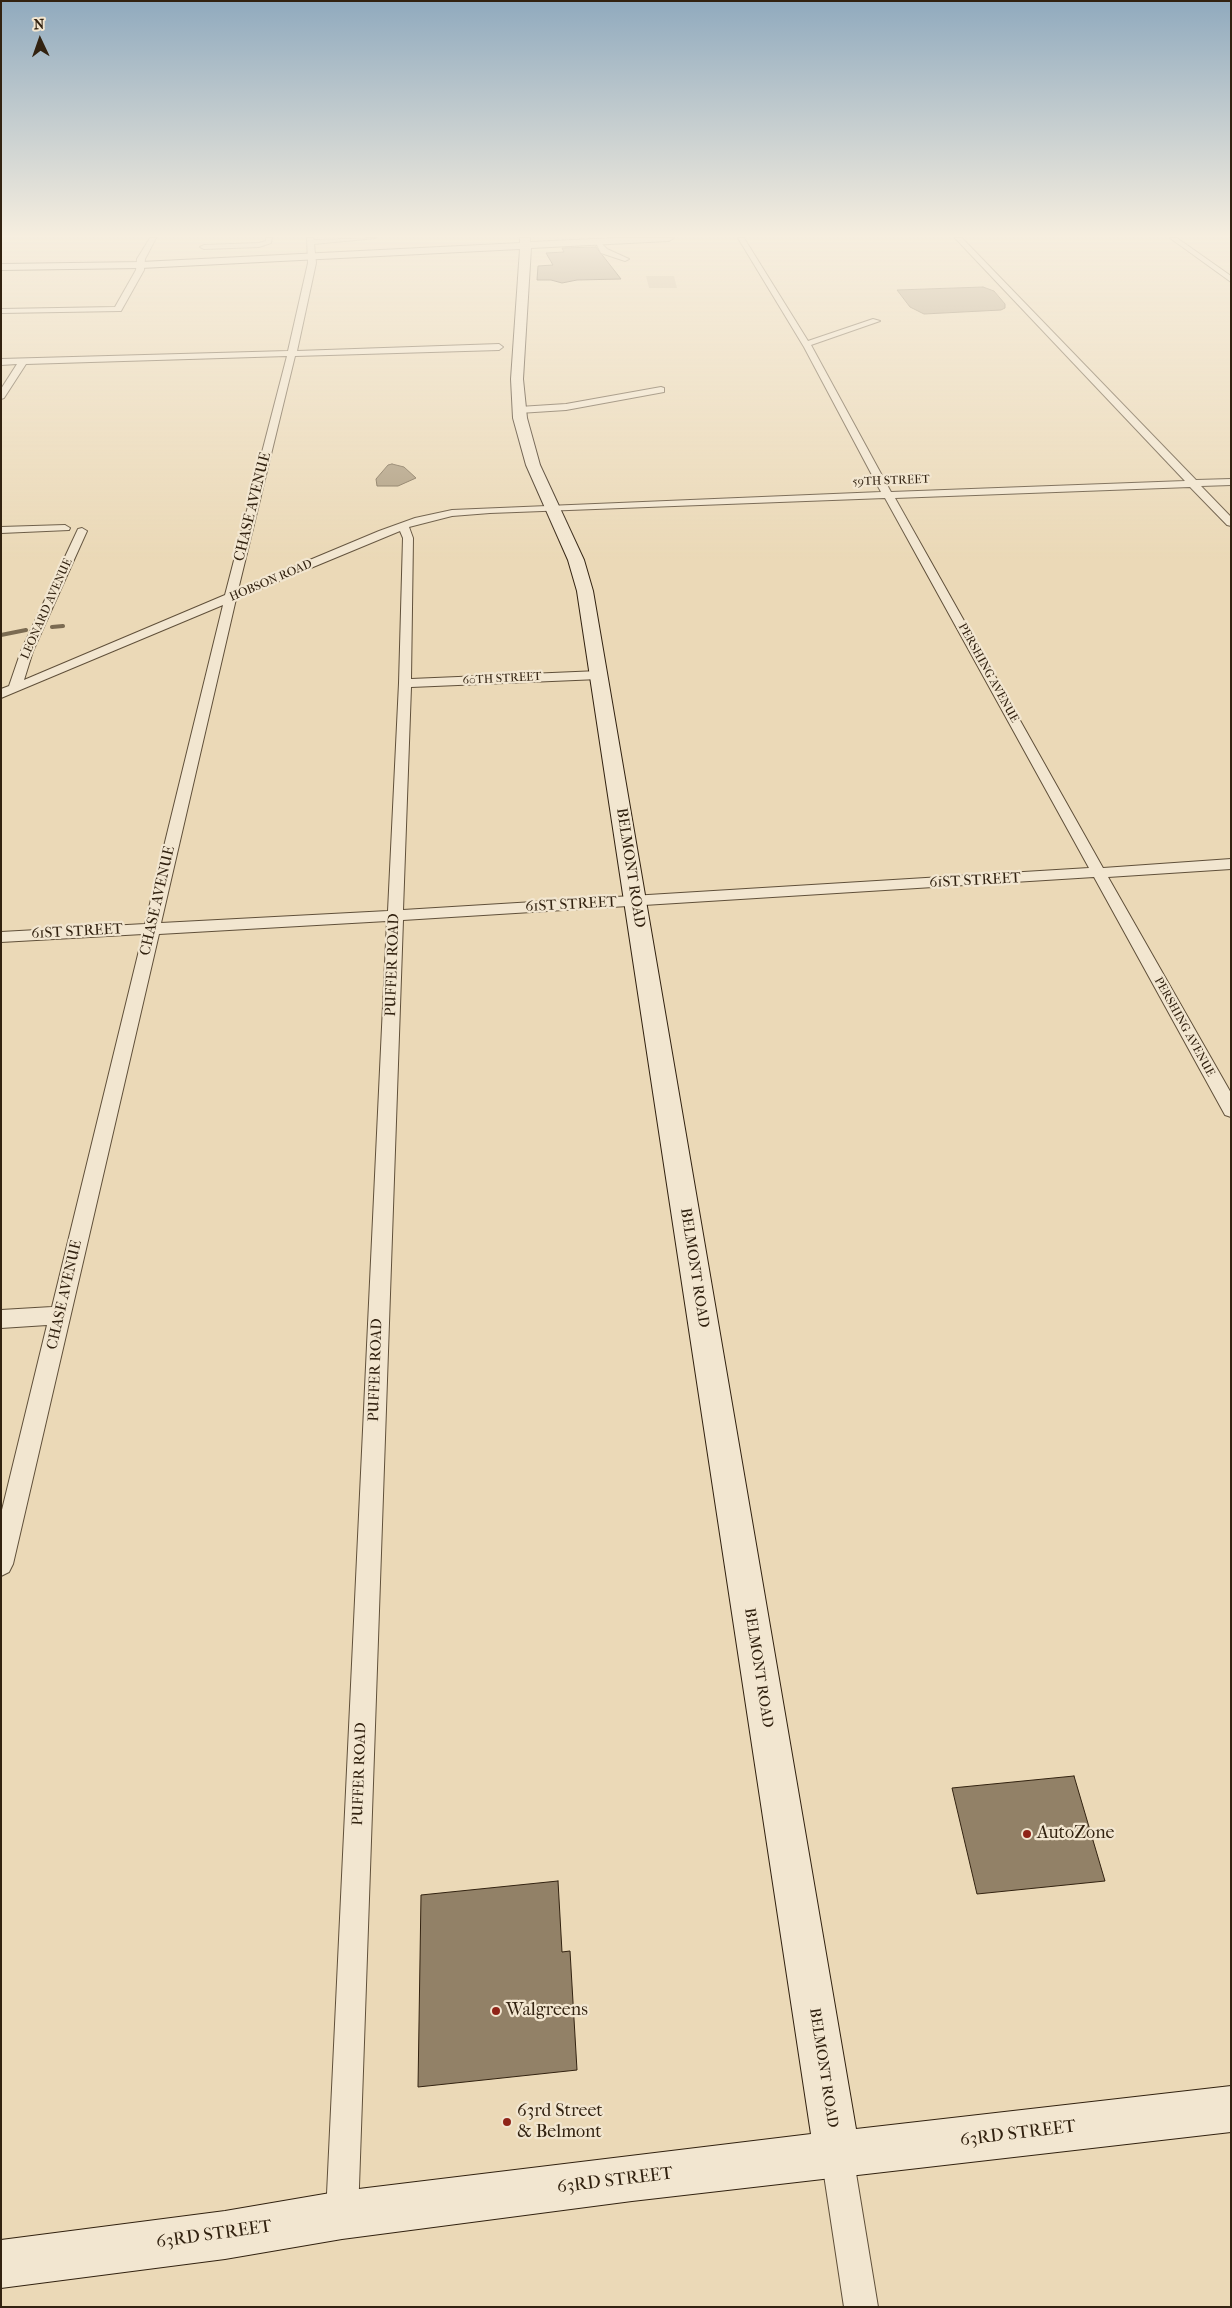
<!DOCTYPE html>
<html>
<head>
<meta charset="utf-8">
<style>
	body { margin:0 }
	#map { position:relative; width:1232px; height:2308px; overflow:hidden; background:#ebd9b7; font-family:"IM FELL French Canon",serif }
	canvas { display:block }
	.frame { position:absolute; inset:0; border:2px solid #322210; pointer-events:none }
	.north { position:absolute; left:15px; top:15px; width:50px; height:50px; -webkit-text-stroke:4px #f2e6d0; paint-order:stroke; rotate:357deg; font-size:14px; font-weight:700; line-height:20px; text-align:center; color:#322210 }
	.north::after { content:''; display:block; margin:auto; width:18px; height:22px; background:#322210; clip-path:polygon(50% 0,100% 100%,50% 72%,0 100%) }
</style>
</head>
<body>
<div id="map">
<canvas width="1232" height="2308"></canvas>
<div class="frame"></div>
<div class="north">N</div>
</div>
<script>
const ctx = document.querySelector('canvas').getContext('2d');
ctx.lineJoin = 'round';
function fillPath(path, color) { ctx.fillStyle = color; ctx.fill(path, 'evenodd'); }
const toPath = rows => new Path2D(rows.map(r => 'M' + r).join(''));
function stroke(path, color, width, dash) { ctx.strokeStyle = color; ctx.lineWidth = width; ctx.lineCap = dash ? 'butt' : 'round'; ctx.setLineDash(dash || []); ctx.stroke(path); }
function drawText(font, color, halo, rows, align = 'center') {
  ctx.font = font + ' "IM FELL French Canon",serif'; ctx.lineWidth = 4.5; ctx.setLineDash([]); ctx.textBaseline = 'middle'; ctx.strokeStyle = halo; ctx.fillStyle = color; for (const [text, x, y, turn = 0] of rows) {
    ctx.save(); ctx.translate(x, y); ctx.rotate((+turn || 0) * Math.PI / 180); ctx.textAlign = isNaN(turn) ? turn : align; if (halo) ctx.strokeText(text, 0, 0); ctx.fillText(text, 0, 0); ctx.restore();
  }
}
fillPath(toPath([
	[646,276,674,276,677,288,649,288]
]), '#ccba9b');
const water = toPath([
	[983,287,994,291,1005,304,1005,308,1001,310,924,314,910,307,897,290,983,287],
	[392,464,404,467,416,478,398,486,377,486,376,479,388,465,392,464]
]);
fillPath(water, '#ac9b7e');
stroke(water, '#7b6b52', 1);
stroke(toPath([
	[52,627,63,626],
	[1,635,26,630]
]), '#7b6b52', 4);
const building = toPath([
	[596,247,621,279,577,280,562,283,551,280,537,280,538,266,553,265,546,253,564,252,562,248,596,247],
	[1074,1776,1105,1881,977,1894,952,1788,1074,1776],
	[558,1881,562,1952,570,1951,577,2070,418,2087,421,1895,558,1881]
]);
fillPath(building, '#928167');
stroke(building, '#322210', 1);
const minor = toPath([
	[150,238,156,238,145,259,144,270,121,311,1,313,1,309,115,307,136,270,137,259,150,238],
	[266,238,272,238,271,243,259,247,204,249,200,247,204,245,259,243,266,241,266,238],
	[307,238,313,238,314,240,376,238,314,244,316,263,297,351,499,344,503,347,499,350,295,356,238,590,379,531,415,518,452,510,881,492,804,347,738,238,744,238,808,341,873,319,880,321,811,345,891,492,1185,481,955,238,962,238,1196,480,1231,479,1231,485,1201,486,1231,517,1231,526,1227,525,1190,487,895,498,1103,868,1231,859,1231,869,1108,877,1231,1093,1231,1117,1225,1115,1094,877,403,920,358,2215,353,2226,342,2231,331,2226,326,2215,387,921,159,934,13,1564,9,1572,1,1576,1,1514,47,1325,1,1328,1,1310,52,1307,143,934,1,942,1,932,145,924,223,605,1,698,1,689,9,686,21,651,78,529,82,528,87,531,33,651,24,680,225,595,287,356,26,364,4,398,1,399,1,389,17,364,1,365,1,359,288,351,308,263,307,238],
	[885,498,1089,868,403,910,411,687,599,679,605,675,599,671,411,679,413,538,409,527,452,516,490,513,885,498],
	[400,531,403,538,399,683,388,911,161,923,236,599,400,531],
	[1170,238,1177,238,1231,276,1231,282,1170,238],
	[595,241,599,241,607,249,629,259,625,261,601,253,595,241],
	[661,387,664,388,664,392,566,410,519,413,514,410,519,407,566,404,661,387],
	[65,525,70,528,69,530,1,533,1,527,65,525],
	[837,2139,848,2144,853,2155,878,2307,844,2307,821,2155,826,2144,837,2139]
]);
const secondary = toPath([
	[520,238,530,238,530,242,614,238,674,238,669,241,531,248,523,379,527,418,540,465,584,560,593,591,856,2129,1231,2086,1231,2132,632,2201,342,2239,225,2259,1,2288,1,2240,225,2211,342,2191,811,2134,577,591,568,560,526,465,513,418,511,379,520,249,141,268,1,270,1,264,141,262,520,243,520,238]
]);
stroke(minor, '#60503a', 2);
stroke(secondary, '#322210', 2);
fillPath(minor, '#f2e6d0');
fillPath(secondary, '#f2e6d0');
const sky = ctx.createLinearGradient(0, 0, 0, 561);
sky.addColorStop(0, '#90aabe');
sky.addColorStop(0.42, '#f6eedf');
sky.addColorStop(1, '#f6eedf00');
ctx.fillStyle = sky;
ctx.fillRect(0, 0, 1232, 561);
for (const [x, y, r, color] of [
	[1027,1834,5,"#8f2418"],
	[496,2011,5,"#8f2418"],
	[507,2122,5,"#8f2418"]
]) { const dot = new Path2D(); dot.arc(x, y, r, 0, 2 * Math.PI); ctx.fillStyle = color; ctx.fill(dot); stroke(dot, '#f2e6d0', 2); }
drawText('12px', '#322210', '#f2e6d0', [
	["59TH STREET",891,481,-2],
	["HOBSON ROAD",271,581,-23],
	["LEONARD AVENUE",47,609,-66],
	["PERSHING AVENUE",988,673,61],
	["60TH STREET",502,679,-3],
	["PERSHING AVENUE",1184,1027,61]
]);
drawText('15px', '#322210', '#f2e6d0', [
	["CHASE AVENUE",253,507,-76],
	["BELMONT ROAD",630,868,81],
	["61ST STREET",975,881,-3],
	["CHASE AVENUE",158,901,-77],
	["61ST STREET",571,905,-3],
	["61ST STREET",77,932,-3],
	["PUFFER ROAD",393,965,-88],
	["BELMONT ROAD",694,1268,81],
	["CHASE AVENUE",65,1295,-77],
	["PUFFER ROAD",376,1370,-88],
	["BELMONT ROAD",758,1668,81],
	["PUFFER ROAD",360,1774,-88],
	["BELMONT ROAD",823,2068,81]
]);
drawText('18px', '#322210', '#f2e6d0', [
	["AutoZone",1037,1834],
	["Walgreens",506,2011],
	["63rd Street",517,2112],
	["& Belmont",517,2133]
], 'left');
drawText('18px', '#322210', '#f2e6d0', [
	["63RD STREET",1018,2134,-7],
	["63RD STREET",615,2181,-7],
	["63RD STREET",214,2235,-8]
]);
</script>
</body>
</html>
